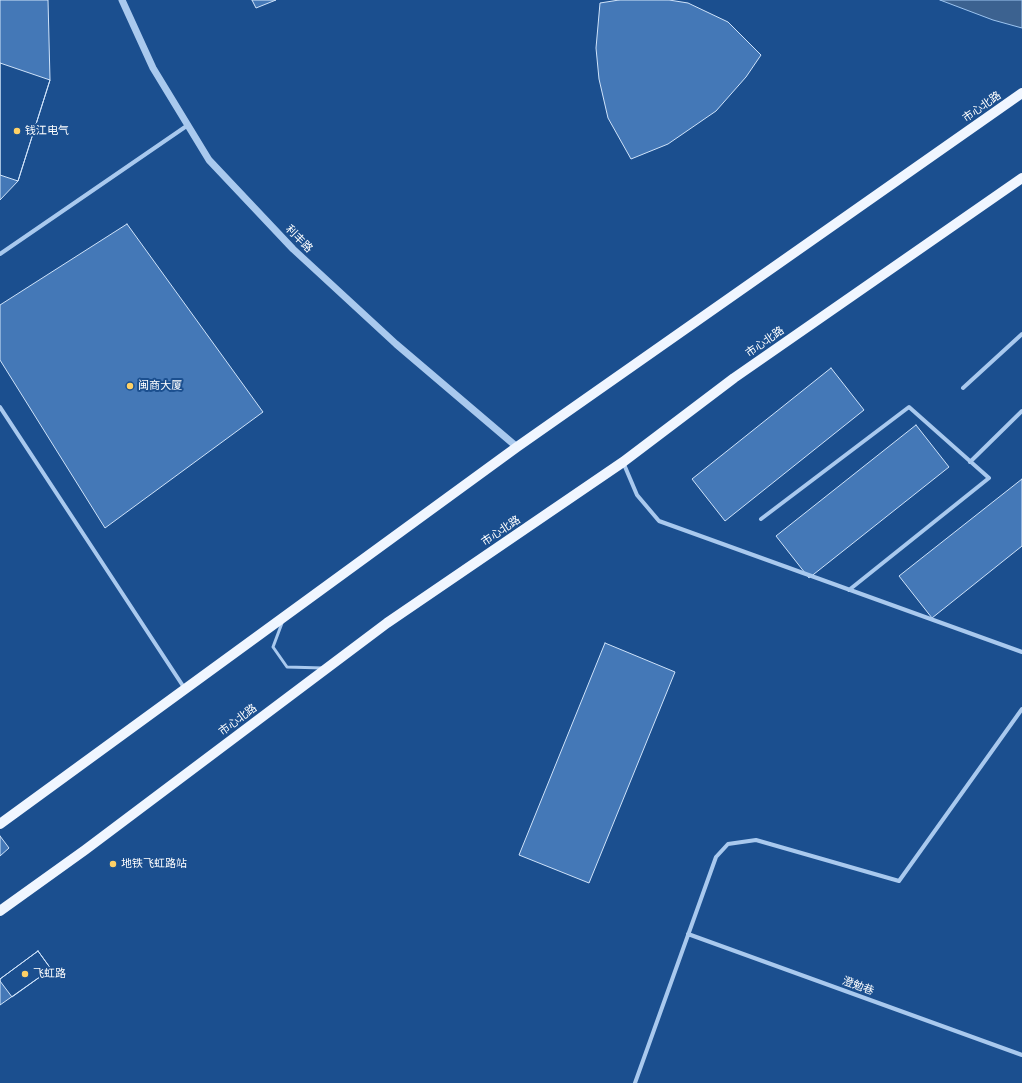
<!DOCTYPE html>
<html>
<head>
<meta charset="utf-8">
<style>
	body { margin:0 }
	canvas { display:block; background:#1b4f8f }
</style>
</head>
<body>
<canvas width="1022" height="1083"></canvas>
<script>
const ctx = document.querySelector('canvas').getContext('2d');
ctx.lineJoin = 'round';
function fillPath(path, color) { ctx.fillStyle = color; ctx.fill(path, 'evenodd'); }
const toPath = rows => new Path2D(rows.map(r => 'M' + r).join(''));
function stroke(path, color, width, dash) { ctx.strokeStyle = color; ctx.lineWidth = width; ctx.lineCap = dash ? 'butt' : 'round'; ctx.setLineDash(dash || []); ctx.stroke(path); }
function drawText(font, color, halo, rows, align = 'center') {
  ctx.font = font + ' "Work Sans","Noto Sans SC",sans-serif'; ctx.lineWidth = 4; ctx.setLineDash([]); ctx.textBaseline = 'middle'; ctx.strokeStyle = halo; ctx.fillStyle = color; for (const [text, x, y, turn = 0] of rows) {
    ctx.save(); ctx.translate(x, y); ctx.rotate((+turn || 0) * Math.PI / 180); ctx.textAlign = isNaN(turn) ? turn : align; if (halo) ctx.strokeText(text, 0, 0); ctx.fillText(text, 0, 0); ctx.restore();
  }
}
const water = toPath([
	[940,0,1022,0,1022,28,993,20,940,0]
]);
fillPath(water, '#3c6290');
stroke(water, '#9cc4f0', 1);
const building = toPath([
	[0,0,48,0,50,80,18,181,0,200,0,0],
	[252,0,276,0,256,8,252,0],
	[619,0,669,0,688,3,728,22,761,55,746,77,716,111,668,144,631,159,608,118,599,79,596,48,600,3,619,0],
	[0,63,50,80,18,181,0,175,0,63],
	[127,224,263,412,105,528,0,360,0,305,127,224],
	[831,368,864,410,725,521,692,479,831,368],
	[916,425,949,467,809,578,776,536,916,425],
	[1022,479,1022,546,932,618,899,576,1022,479],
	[605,643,675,672,589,883,519,855,605,643],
	[0,836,9,848,0,856,0,836],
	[38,951,51,969,0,1005,0,979,38,951],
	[38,951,51,969,12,997,0,981,0,979,38,951]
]);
fillPath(building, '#4478b7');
stroke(building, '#cfe3fa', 1);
stroke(toPath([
	[282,623,273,647,287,667,323,668]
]), '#a9c9ee', 3);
stroke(toPath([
	[0,254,188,125],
	[963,388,1022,334],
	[0,407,185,689],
	[623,462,637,495,659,521,1022,652],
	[970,462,1022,411],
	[761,519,909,407,989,478,849,590],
	[688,934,1022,1055],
	[635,1083,716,857,728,844,756,840,899,881,1022,709]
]), '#a9c9ee', 4);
stroke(toPath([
	[122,0,153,68,209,160,293,249,396,344,517,447]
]), '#a9c9ee', 7);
stroke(toPath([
	[0,824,517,447,1022,93],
	[0,911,85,850,387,623,623,462,734,378,1022,178]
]), '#f0f6ff', 10);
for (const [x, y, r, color] of [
	[17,131,4,"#ffd166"],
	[130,386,4,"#ffd166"],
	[113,864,4,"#ffd166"],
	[25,974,4,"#ffd166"]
]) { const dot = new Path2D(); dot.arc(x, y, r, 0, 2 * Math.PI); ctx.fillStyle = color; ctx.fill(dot); stroke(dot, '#1b4f8f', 1.5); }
drawText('11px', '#fff', '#1b4f8f', [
	["市心北路",982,107,-35],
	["利丰路",299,239,45],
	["市心北路",765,342,-35],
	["市心北路",501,531,-34],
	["市心北路",238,720,-37],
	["澄勉巷",858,986,20]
]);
drawText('11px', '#fff', '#1b4f8f', [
	["钱江电气",25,131],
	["闽商大厦",138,386],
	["地铁飞虹路站",121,864],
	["飞虹路",33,974]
], 'left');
</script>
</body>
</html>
